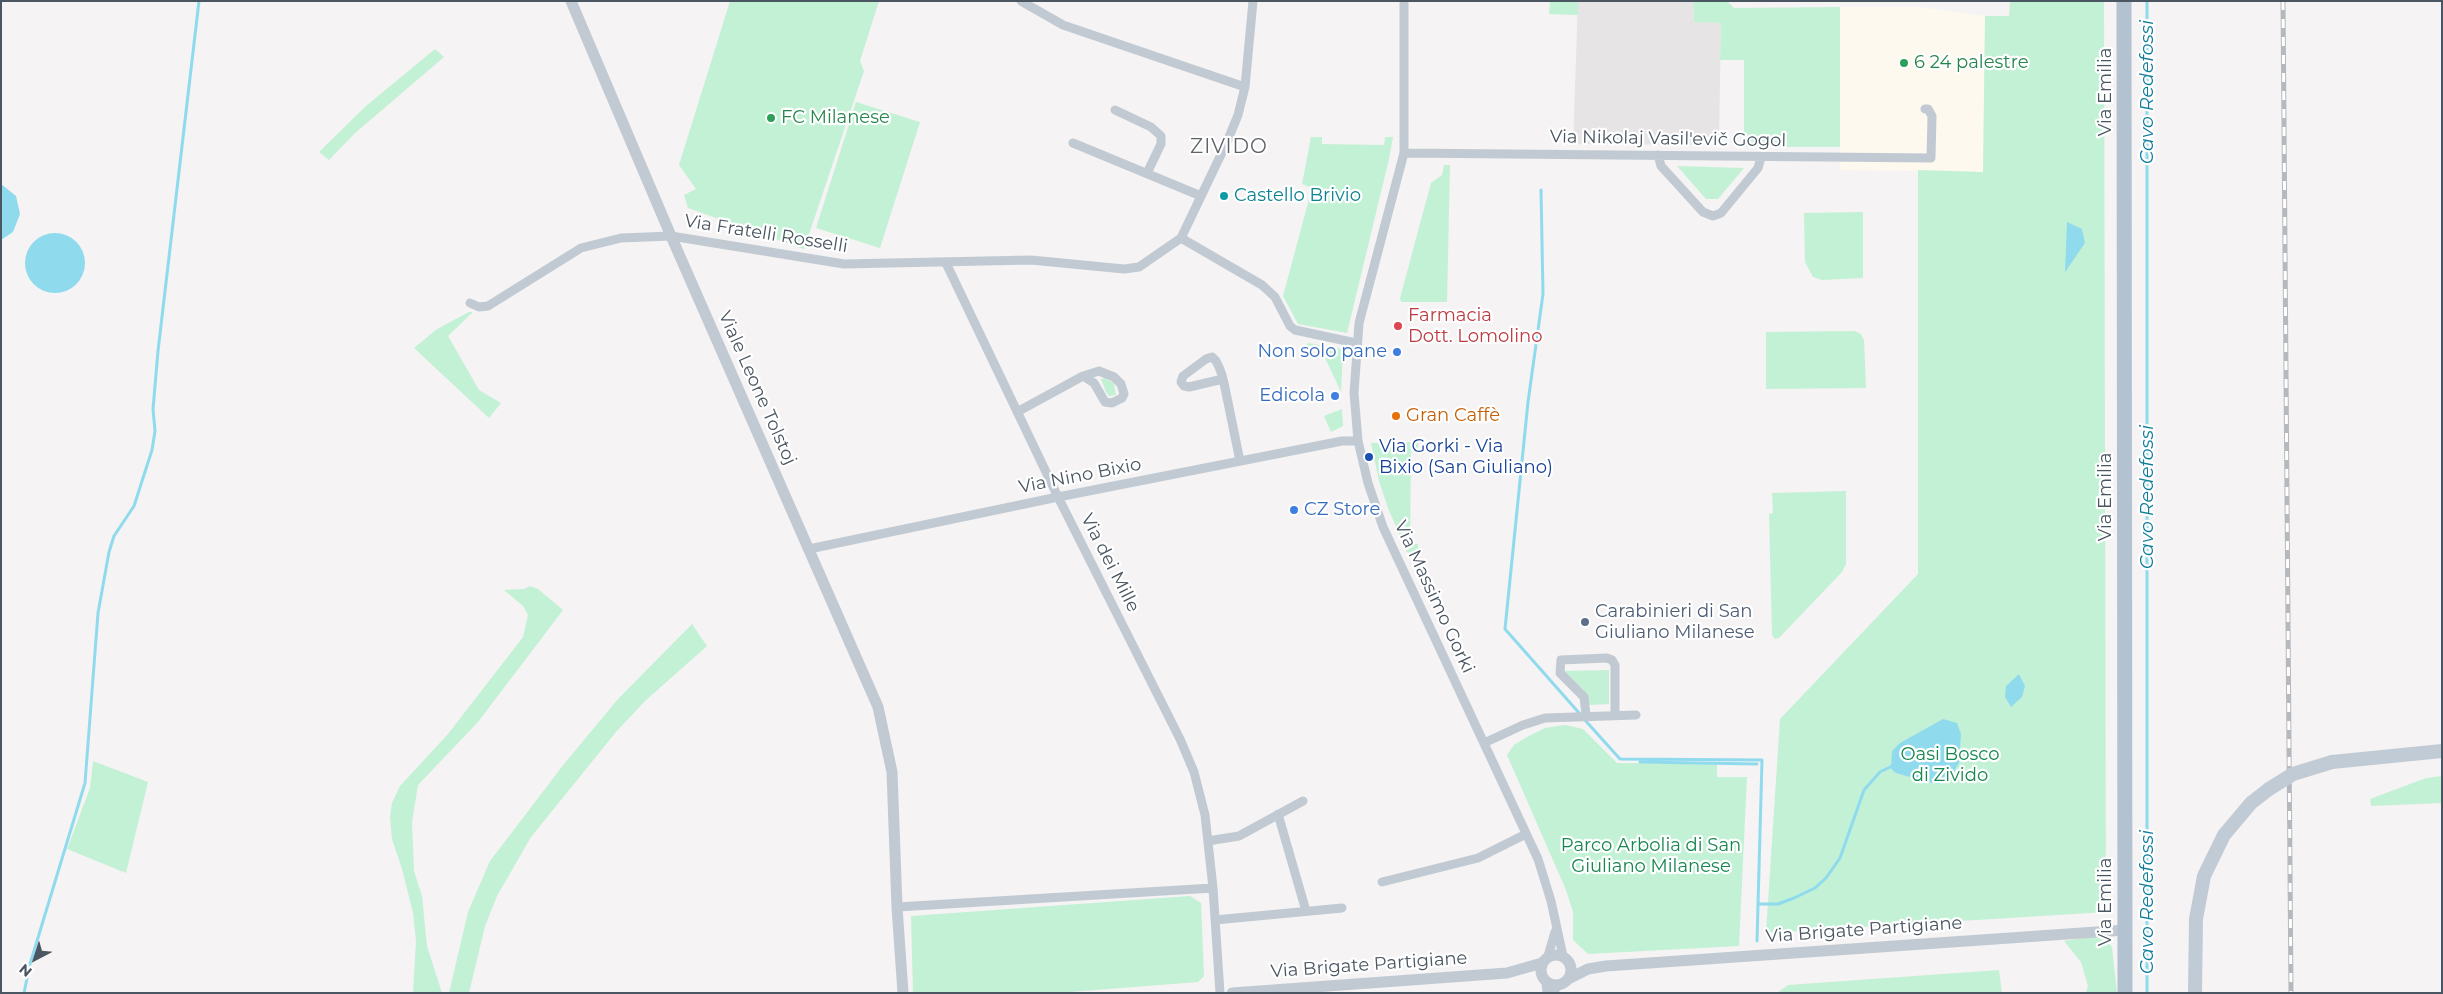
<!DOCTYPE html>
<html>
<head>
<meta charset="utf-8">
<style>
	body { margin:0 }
	#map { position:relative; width:2443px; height:994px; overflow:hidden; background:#f5f3f3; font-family:Montserrat,sans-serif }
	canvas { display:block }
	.frame { position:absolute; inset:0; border:2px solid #4a5661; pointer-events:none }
	.north { position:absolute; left:10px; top:934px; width:50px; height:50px; -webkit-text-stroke:4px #fff; paint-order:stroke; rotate:220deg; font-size:14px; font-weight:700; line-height:20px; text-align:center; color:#4a5661 }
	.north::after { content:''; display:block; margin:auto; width:18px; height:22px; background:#4a5661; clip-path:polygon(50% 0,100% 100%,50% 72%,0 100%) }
</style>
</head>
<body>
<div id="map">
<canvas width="2443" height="994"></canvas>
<div class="frame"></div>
<div class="north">N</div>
</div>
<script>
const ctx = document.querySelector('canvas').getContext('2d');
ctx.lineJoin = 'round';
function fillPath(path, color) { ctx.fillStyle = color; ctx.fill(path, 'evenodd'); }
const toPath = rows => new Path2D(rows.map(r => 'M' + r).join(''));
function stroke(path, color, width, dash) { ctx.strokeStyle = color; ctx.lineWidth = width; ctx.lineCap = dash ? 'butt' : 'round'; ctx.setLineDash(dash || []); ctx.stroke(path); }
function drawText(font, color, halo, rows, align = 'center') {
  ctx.font = font + ' Montserrat,sans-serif'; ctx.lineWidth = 4.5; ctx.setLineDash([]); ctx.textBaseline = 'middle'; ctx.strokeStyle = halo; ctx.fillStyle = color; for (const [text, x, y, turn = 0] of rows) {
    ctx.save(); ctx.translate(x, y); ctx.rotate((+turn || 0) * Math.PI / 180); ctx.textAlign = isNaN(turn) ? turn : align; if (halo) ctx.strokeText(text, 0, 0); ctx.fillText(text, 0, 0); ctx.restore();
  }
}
fillPath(toPath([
	[1840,7,1920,7,1985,16,1983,172,1840,170]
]), '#fdf9ef');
fillPath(toPath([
	[1578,1,1693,1,1694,22,1721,23,1719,139,1710,139,1710,145,1573,144]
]), '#e6e4e5');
fillPath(toPath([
	[730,1,879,1,860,61,864,71,804,249,688,208,684,195,696,189,679,165],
	[1550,1,1578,1,1578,15,1549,14],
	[1693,1,1727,1,1734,8,1840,7,1840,147,1744,147,1744,60,1720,60,1721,23,1694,22],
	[2010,1,2104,1,2106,912,1766,933,1780,719,1918,574,1918,170,1983,172,1985,16,2009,16],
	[435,49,444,57,354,134,329,160,319,152,366,106],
	[856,102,920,122,880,248,816,228],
	[1311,137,1322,137,1322,144,1384,145,1385,137,1393,137,1389,159,1347,333,1298,324,1283,296,1312,188,1302,184],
	[1444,165,1450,165,1447,302,1401,302,1400,298,1431,183,1442,175],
	[1677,166,1744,168,1718,199,1706,199],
	[1863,212,1863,278,1822,280,1813,277,1805,262,1804,213],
	[469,312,473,312,448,336,479,390,501,403,489,418,414,348,437,329],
	[1855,331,1861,334,1864,340,1866,388,1766,389,1766,332],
	[1308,343,1343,349,1341,392,1320,347,1308,351,1306,346],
	[1105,378,1114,383,1116,395,1109,396,1106,392,1101,379],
	[1342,409,1343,426,1331,432,1324,416],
	[1418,442,1418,450,1411,450,1410,544,1418,544,1418,551,1413,555,1407,552,1388,508,1379,481,1371,443],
	[1846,491,1846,564,1842,572,1779,638,1775,639,1772,635,1769,514,1773,513,1772,493],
	[530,586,538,589,563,610,478,722,418,785,412,822,414,871,422,896,427,946,442,993,413,993,416,941,413,913,402,869,392,839,390,817,392,803,400,786,448,734,523,637,528,615,523,606,504,590,524,589],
	[692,624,707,646,645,701,616,732,531,837,497,896,485,926,469,993,449,993,468,912,490,861,564,764,618,699],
	[1609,670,1609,704,1589,705,1583,689,1563,671],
	[1565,725,1583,729,1617,763,1717,764,1717,777,1747,777,1739,946,1588,954,1573,940,1573,912,1566,890,1507,755,1514,745,1527,737,1545,728],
	[93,761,148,782,126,873,67,849,90,788],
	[2442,776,2442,803,2371,806,2370,799,2426,778],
	[1190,896,1201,903,1204,976,1198,982,1057,993,913,993,911,916],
	[2102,935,2112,947,2117,993,2086,993,2088,986,2081,962,2064,941],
	[1999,970,2002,993,1777,993,1788,985]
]), '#c3f1d5');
fillPath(toPath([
	[1,184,16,196,20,214,13,232,1,240],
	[2067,222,2082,229,2085,243,2065,272],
	'25 263a30 30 0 1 1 60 0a30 30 0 1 1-60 0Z',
	[2019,674,2025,686,2022,697,2011,707,2005,697,2006,686],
	[1943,719,1957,723,1961,734,1959,763,1949,780,1939,784,1927,782,1896,773,1891,769,1892,751,1900,743]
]), '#90daee');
stroke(toPath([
	[1541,190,1543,294,1528,402,1505,629,1580,714],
	[1584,719,1620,759,1762,760,1757,941],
	[1640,762,1757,764],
	[1758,904,1778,904,1794,898,1815,888,1826,878,1840,858,1864,790,1880,772,1894,765],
	[24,993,30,964,85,783,98,613,109,552,114,536,134,506,152,450,155,431,153,409,158,351,199,1],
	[2147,993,2147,1]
]), '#90daee', 3);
stroke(toPath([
	[1021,1,1063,25,1245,87],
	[1404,1,1404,153,1359,323,1354,393,1358,441,1368,483,1383,527,1538,859,1551,901,1563,956],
	[1115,110,1151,127,1161,136,1161,144,1147,173],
	[1073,143,1201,196],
	[1404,153,1931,158,1932,116,1928,109,1925,109],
	[1658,155,1661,166,1703,212,1713,216,1721,213,1758,168,1761,157],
	[1181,238,1262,285,1275,297,1290,326,1295,330,1356,343],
	[946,263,1058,497,1180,739,1194,772,1205,815,1213,888,1220,993],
	[470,303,479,307,488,306,581,248,621,238,671,236,844,264,1031,260,1124,269,1139,267,1181,238,1227,142,1238,115,1245,87,1253,1],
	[1223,379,1189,387,1184,386,1181,382,1183,376,1206,359,1212,357,1216,361,1219,367,1222,375,1224,383,1240,461],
	[1017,412,1083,376,1094,383,1105,402,1112,403,1122,398,1124,394,1121,384,1114,377,1099,371,1083,376],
	[809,549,1058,497,1342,441,1358,441],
	[1586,715,1584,697,1560,673,1561,660,1607,658,1612,660,1615,665,1615,715],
	[1484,743,1523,725,1545,718,1636,715],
	[1278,814,1306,911],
	[1208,841,1239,836,1303,801],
	[1382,882,1478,858,1526,834],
	[897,907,1213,888],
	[1215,920,1342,908],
	[1548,956,1555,932],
	[1546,981,1547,993],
	[1553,993,1558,985]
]), '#c1cad2', 9);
stroke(toPath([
	[571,1,671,236,878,707,892,772,897,907,903,993],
	'1541 970a15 15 0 1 1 30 0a15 15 0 1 1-30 0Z',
	[1568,979,1588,969,1606,966,2125,930],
	[1232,993,1507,973,1542,963]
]), '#c1cad2', 11);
stroke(toPath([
	[2332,762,2442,751],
	[2195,993,2196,919,2204,876,2224,835,2251,803,2269,789]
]), '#c1cbd6', 14);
stroke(toPath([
	[2124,1,2125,993]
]), '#b3c2d1', 15);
const rail = toPath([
	[2283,1,2291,993]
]);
stroke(rail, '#b5b8bd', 5);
stroke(rail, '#fff', 3, [9]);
stroke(toPath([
	[2269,789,2293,774,2332,762]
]), '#c1cbd6', 14);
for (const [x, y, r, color] of [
	[1904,63,5,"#2e9e5b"],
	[771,118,5,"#2e9e5b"],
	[1224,196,5,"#0f9aa8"],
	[1398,326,5,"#e0444e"],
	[1397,352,5,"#3f7fe0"],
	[1335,396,5,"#3f7fe0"],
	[1396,416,5,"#e8710a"],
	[1369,457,5,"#1a4fb4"],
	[1294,510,5,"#3f7fe0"],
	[1585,622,5,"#5c6f8a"]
]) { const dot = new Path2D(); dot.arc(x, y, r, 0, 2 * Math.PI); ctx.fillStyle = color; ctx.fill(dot); stroke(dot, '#fff', 2); }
drawText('18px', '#27864d', '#fff', [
	["6 24 palestre",1914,63],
	["FC Milanese",781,118]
], 'left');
drawText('18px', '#4a5661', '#fff', [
	["Via Emilia",2106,92,-90],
	["Via Nikolaj Vasil'evič Gogol",1668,139,1],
	["Via Fratelli Rosselli",766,234,9],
	["Viale Leone Tolstoj",757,388,66],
	["Via Nino Bixio",1080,476,-11],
	["Via Emilia",2106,497,-90],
	["Via dei Mille",1110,563,63],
	["Via Massimo Gorki",1434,597,65],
	["Via Emilia",2106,902,-90],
	["Via Brigate Partigiane",1864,930,-4],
	["Via Brigate Partigiane",1369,965,-4]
]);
drawText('18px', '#0d838f', '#fff', [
	["Castello Brivio",1234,196]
], 'left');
drawText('18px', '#be3a42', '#fff', [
	["Farmacia",1408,316],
	["Dott. Lomolino",1408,337]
], 'left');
drawText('18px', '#366cbe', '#fff', [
	["Non solo pane",1387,352],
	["Edicola",1325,396],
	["CZ Store",1304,510,"left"]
], 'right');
drawText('18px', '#c56008', '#fff', [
	["Gran Caffè",1406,416]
], 'left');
drawText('18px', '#164399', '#fff', [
	["Via Gorki - Via",1379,447],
	["Bixio (San Giuliano)",1379,468]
], 'left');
drawText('18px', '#4e5e75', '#fff', [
	["Carabinieri di San",1595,612],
	["Giuliano Milanese",1595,633]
], 'left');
drawText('18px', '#17864f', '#fff', [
	["Oasi Bosco",1950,755],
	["di Zivido",1950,776],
	["Parco Arbolia di San",1651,846],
	["Giuliano Milanese",1651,867]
]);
drawText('italic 19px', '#0c7c9b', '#fff', [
	["Cavo Redefossi",2147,92,-90],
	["Cavo Redefossi",2147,497,-90],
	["Cavo Redefossi",2147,902,-90]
]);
ctx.letterSpacing = '1px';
drawText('20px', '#5f6368', '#fff', [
	["ZIVIDO",1229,147]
]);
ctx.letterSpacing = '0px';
</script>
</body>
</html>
